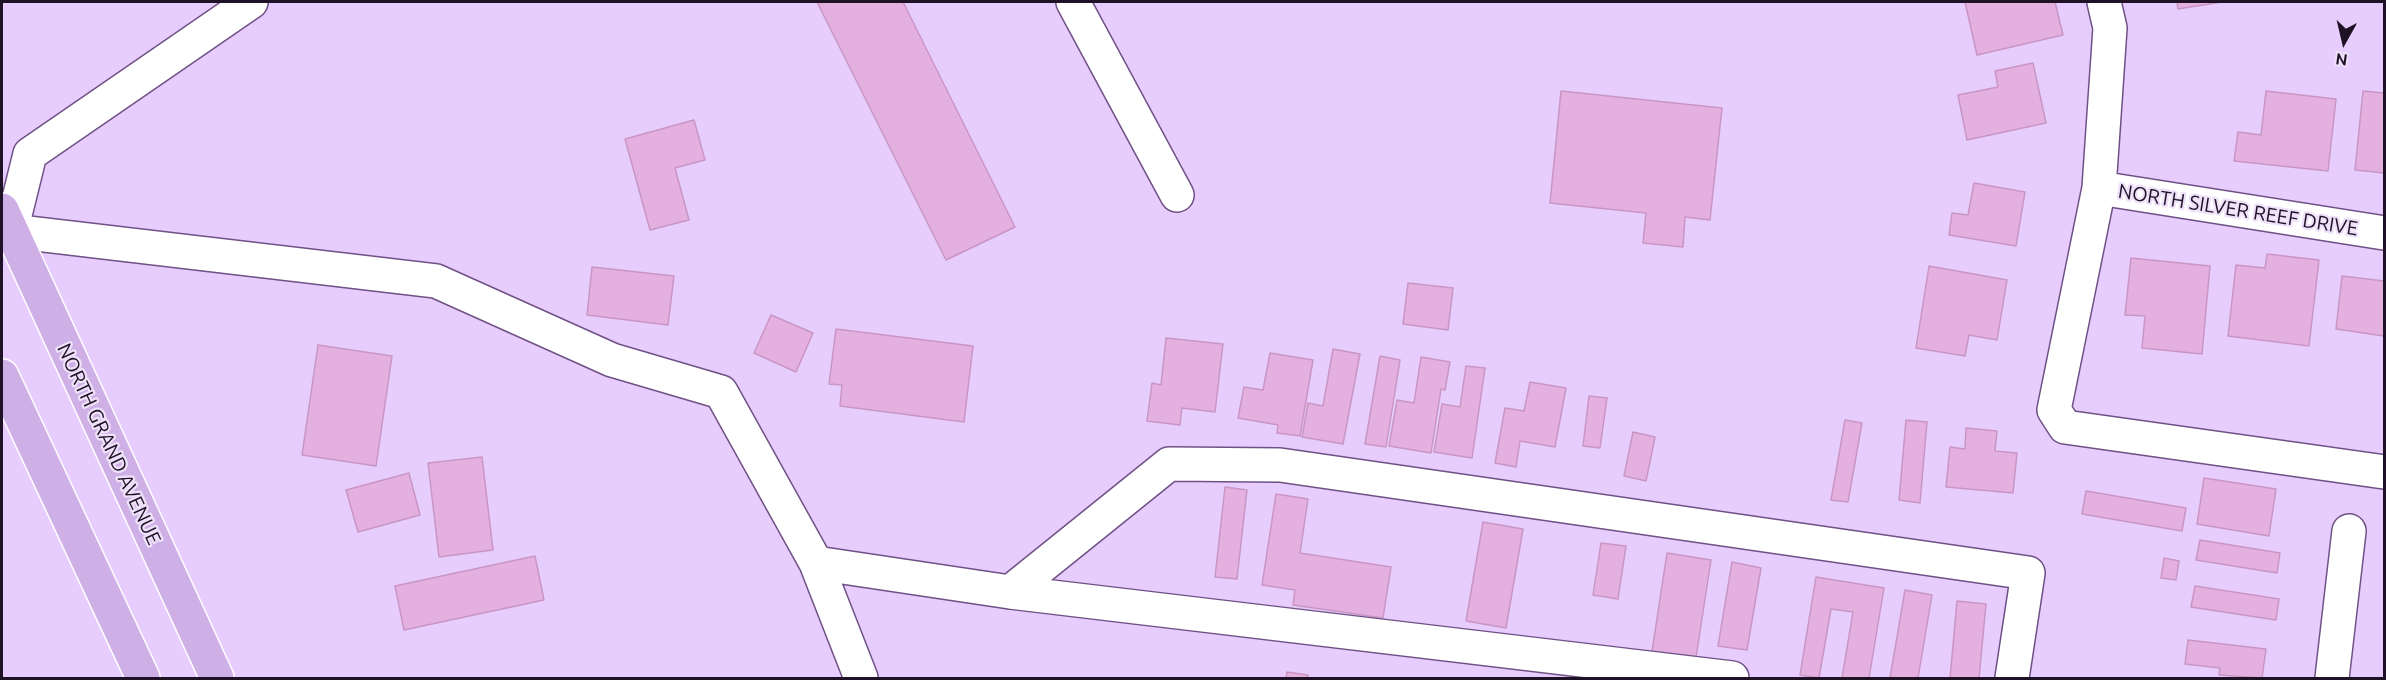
<!DOCTYPE html>
<html>
<head>
<meta charset="utf-8">
<style>
	body { margin:0 }
	#map { position:relative; width:2386px; height:680px; overflow:hidden; background:#e7cdfd; font-family:Ubuntu,sans-serif }
	canvas { display:block }
	.frame { position:absolute; inset:0; border:3px solid #1f1227; pointer-events:none }
	.north { position:absolute; left:2314px; top:12px; width:60px; height:60px; -webkit-text-stroke:4px #eee1f9; paint-order:stroke; rotate:188deg; font-size:16px; font-weight:700; line-height:24px; text-align:center; color:#1f1227 }
	.north::after { content:''; display:block; margin:auto; width:21px; height:27px; background:#1f1227; clip-path:polygon(50% 0,100% 100%,50% 72%,0 100%) }
</style>
</head>
<body>
<div id="map">
<canvas width="2386" height="680"></canvas>
<div class="frame"></div>
<div class="north">N</div>
</div>
<script>
const ctx = document.querySelector('canvas').getContext('2d');
ctx.lineJoin = 'round';
function fillPath(path, color) { ctx.fillStyle = color; ctx.fill(path, 'evenodd'); }
const toPath = rows => new Path2D(rows.map(r => 'M' + r).join(''));
function stroke(path, color, width, dash) { ctx.strokeStyle = color; ctx.lineWidth = width; ctx.lineCap = dash ? 'butt' : 'round'; ctx.setLineDash(dash || []); ctx.stroke(path); }
function drawText(font, color, halo, rows, align = 'center') {
  ctx.font = font + ' Ubuntu,sans-serif'; ctx.lineWidth = 4.5; ctx.setLineDash([]); ctx.textBaseline = 'middle'; ctx.strokeStyle = halo; ctx.fillStyle = color; for (const [text, x, y, turn = 0] of rows) {
    ctx.save(); ctx.translate(x, y); ctx.rotate((+turn || 0) * Math.PI / 180); ctx.textAlign = isNaN(turn) ? turn : align; if (halo) ctx.strokeText(text, 0, 0); ctx.fillText(text, 0, 0); ctx.restore();
  }
}
const building = toPath([
	[817,2,903,2,1015,227,946,260,817,2],
	[1965,2,2055,2,2063,35,1977,55,1965,2],
	[2177,2,2222,2,2178,9,2177,2],
	[2033,63,2046,123,1967,140,1958,95,1998,87,1995,71,2033,63],
	[1561,91,1722,108,1710,220,1685,217,1683,247,1643,243,1646,213,1550,203,1561,91],
	[2266,91,2336,99,2328,171,2234,161,2238,132,2261,135,2266,91],
	[2363,91,2384,93,2384,173,2355,170,2363,91],
	[694,120,705,160,675,168,689,220,650,230,625,139,694,120],
	[1974,183,2025,192,2016,246,1949,235,1952,213,1968,215,1974,183],
	[2267,254,2319,260,2309,346,2228,336,2236,265,2265,268,2267,254],
	[2131,258,2210,266,2202,354,2142,348,2145,316,2125,315,2131,258],
	[1929,266,2007,280,1997,340,1969,335,1965,356,1916,348,1929,266],
	[592,267,674,276,668,325,587,315,592,267],
	[2342,276,2384,281,2384,336,2336,329,2342,276],
	[1408,283,1453,288,1448,330,1403,324,1408,283],
	[771,315,813,333,796,372,754,353,771,315],
	[836,329,973,346,964,422,840,406,842,385,829,384,836,329],
	[1166,338,1223,344,1215,412,1182,408,1180,425,1147,421,1152,383,1161,385,1166,338],
	[318,345,392,356,376,466,302,455,318,345],
	[1333,349,1360,354,1343,444,1302,437,1308,403,1323,406,1333,349],
	[1270,353,1313,360,1300,436,1277,433,1278,425,1238,418,1244,387,1263,390,1270,353],
	[1380,356,1400,360,1386,447,1365,444,1380,356],
	[1421,357,1450,362,1445,390,1441,389,1431,453,1389,446,1397,400,1414,403,1421,357],
	[1466,366,1485,368,1472,458,1434,452,1442,404,1460,407,1466,366],
	[1530,382,1566,388,1555,447,1520,441,1516,467,1495,463,1505,408,1524,411,1530,382],
	[1589,396,1607,398,1600,448,1583,446,1589,396],
	[1845,420,1862,423,1848,502,1831,500,1845,420],
	[1906,420,1927,422,1920,503,1899,500,1906,420],
	[1966,428,1997,431,1995,451,2017,453,2013,493,1946,487,1950,447,1965,449,1966,428],
	[1633,432,1655,437,1646,481,1624,476,1633,432],
	[482,457,493,550,439,557,428,463,482,457],
	[409,473,420,515,358,532,346,490,409,473],
	[2204,478,2276,489,2269,536,2197,524,2204,478],
	[1225,487,1247,490,1237,579,1215,577,1225,487],
	[2086,491,2186,508,2182,531,2082,514,2086,491],
	[1276,494,1308,499,1300,553,1391,567,1383,618,1293,605,1295,590,1262,585,1276,494],
	[1483,522,1523,529,1506,628,1466,621,1483,522],
	[2200,540,2280,553,2277,573,2196,560,2200,540],
	[1601,543,1626,546,1618,599,1593,595,1601,543],
	[1667,553,1711,560,1695,664,1651,658,1667,553],
	[535,556,544,600,404,630,395,586,535,556],
	[2164,558,2179,561,2176,580,2161,578,2164,558],
	[1732,562,1761,568,1747,650,1718,646,1732,562],
	[1816,577,1884,588,1869,678,1842,678,1853,612,1831,609,1819,678,1800,675,1816,577],
	[2195,586,2279,599,2276,620,2191,607,2195,586],
	[1905,590,1932,595,1918,678,1890,678,1905,590],
	[1957,601,1986,604,1979,678,1950,678,1957,601],
	[2188,640,2266,649,2262,678,2219,675,2220,668,2185,664,2188,640],
	[1287,672,1308,675,1308,678,1286,678,1287,672]
]);
fillPath(building, '#e4b0df');
stroke(building, '#c996c4', 1.5);
const minor = toPath([
	[1073,2,1177,195],
	[2104,2,2110,28,2099,188,2384,233],
	[2099,188,2054,410,2065,427,2384,472],
	[11,231,30,154,251,2],
	[2,236,11,231,436,281,612,360,721,392,816,563,861,678],
	[816,563,1010,592,1732,678],
	[1010,592,1169,464,1280,465,2028,573,2012,678],
	[2332,678,2349,531]
]);
const major = toPath([
	[2,210,217,678],
	[2,376,143,678]
]);
stroke(minor, '#6f5185', 36);
stroke(major, '#fff', 36);
stroke(minor, '#fff', 33);
stroke(major, '#cfb0e6', 33);
drawText('20px', '#1f1227', '#eee1f9', [
	["NORTH SILVER REEF DRIVE",2238,210,9],
	["NORTH GRAND AVENUE",109,444,65]
]);
</script>
</body>
</html>
